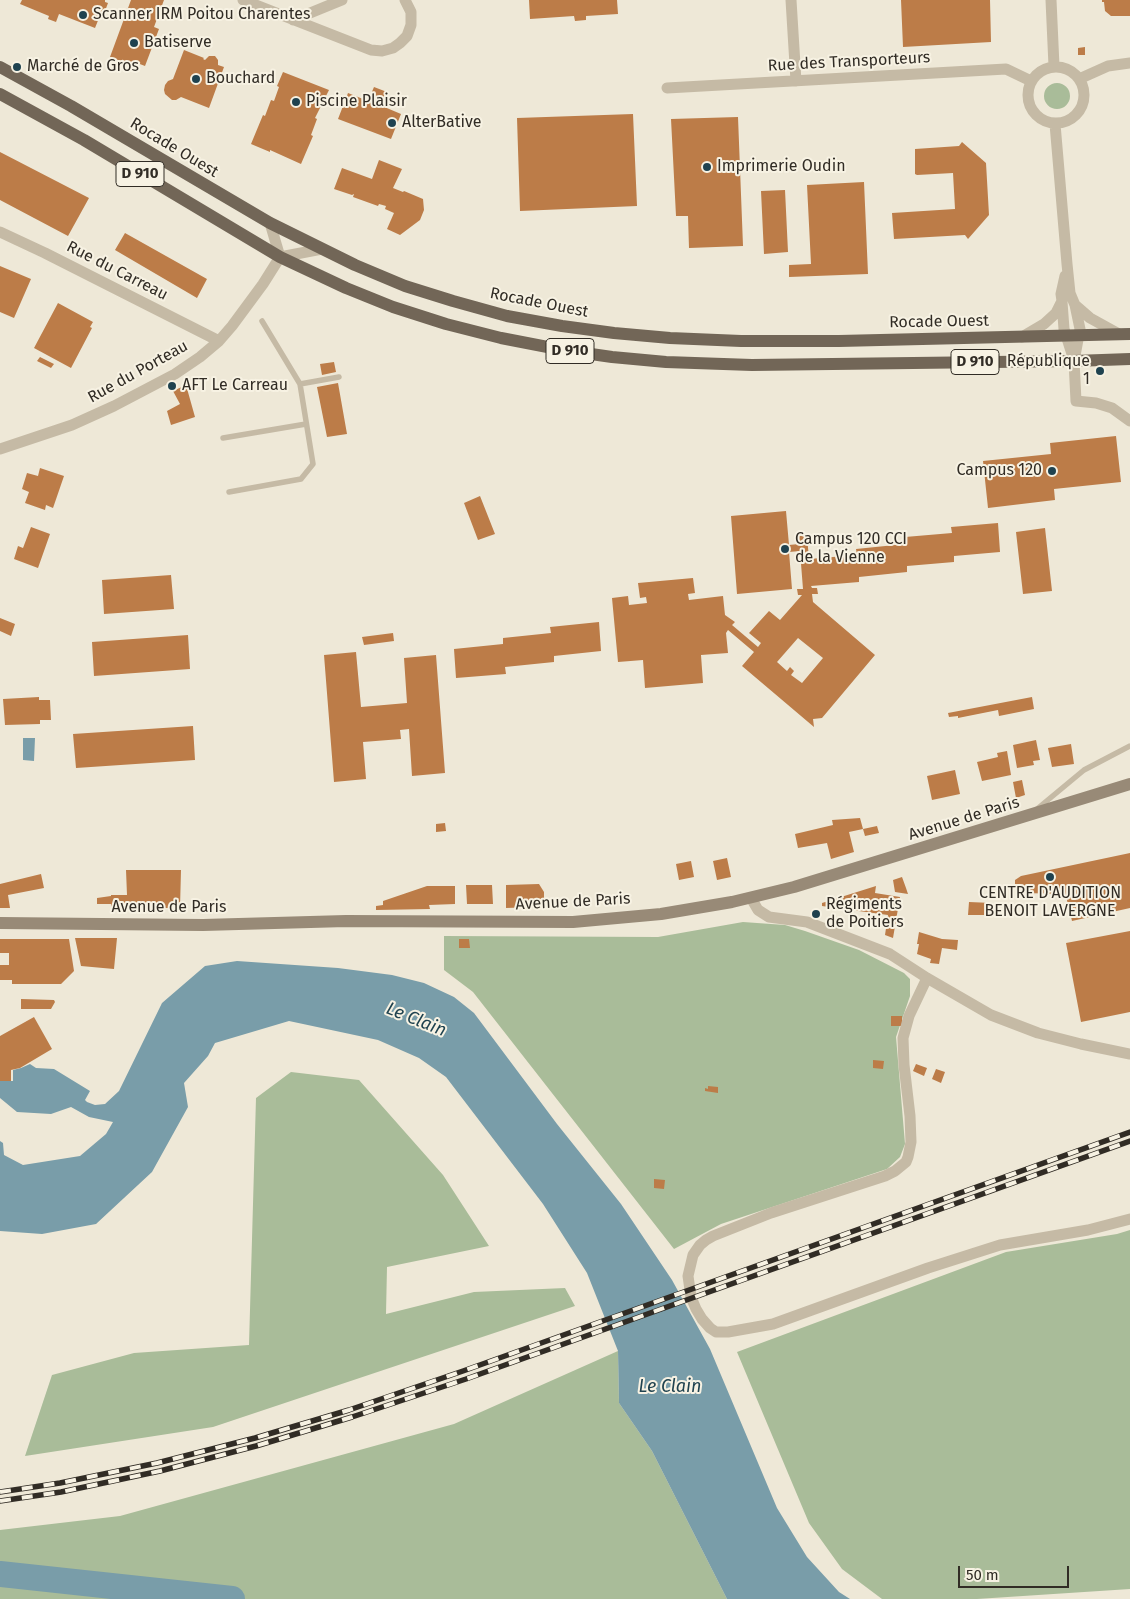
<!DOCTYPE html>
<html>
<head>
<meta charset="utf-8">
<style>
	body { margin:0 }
	#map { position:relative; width:1130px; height:1599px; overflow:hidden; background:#eee8d7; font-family:"Fira Sans",sans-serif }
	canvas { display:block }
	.scale { position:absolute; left:958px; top:1566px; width:111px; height:22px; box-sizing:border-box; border:2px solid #312c25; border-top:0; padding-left:6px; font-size:15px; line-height:18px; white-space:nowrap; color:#312c25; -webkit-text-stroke:4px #f7f2e3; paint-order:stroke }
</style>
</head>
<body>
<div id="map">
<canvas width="1130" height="1599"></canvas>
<div class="scale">50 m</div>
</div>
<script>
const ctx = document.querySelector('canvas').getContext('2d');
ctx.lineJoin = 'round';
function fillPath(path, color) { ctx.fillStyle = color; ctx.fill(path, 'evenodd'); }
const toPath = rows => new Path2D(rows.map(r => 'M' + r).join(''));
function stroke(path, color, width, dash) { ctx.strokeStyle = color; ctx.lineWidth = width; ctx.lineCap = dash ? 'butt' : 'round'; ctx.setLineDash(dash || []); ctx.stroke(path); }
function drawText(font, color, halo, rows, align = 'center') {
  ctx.font = font + ' "Fira Sans",sans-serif'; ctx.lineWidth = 4; ctx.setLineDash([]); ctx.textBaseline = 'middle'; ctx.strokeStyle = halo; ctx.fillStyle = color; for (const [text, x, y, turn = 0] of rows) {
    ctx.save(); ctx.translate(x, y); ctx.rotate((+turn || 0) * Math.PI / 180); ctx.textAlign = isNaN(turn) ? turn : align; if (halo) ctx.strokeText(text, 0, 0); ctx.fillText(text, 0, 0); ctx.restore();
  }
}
fillPath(toPath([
	'1044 96a13 13 0 1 1 26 0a13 13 0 1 1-26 0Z',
	[743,922,785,925,805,931,859,950,904,973,910,979,910,996,896,1037,905,1144,900,1157,887,1169,721,1224,674,1249,473,992,444,970,444,936,658,937],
	[291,1072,359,1080,443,1175,489,1246,387,1267,386,1314,474,1292,565,1288,575,1306,213,1427,25,1456,52,1375,134,1353,249,1345,256,1098],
	[1130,1230,1130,1589,977,1599,882,1599,842,1569,809,1523,737,1352,1006,1252,1117,1234],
	[618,1351,619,1403,652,1451,727,1599,0,1599,0,1530,120,1516,454,1424]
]), '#a9bc99');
fillPath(toPath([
	[23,738,35,738,34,761,23,760],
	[237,961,338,968,392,975,424,983,454,997,474,1013,557,1124,621,1204,672,1280,710,1349,777,1508,807,1557,839,1592,850,1599,727,1599,652,1451,619,1403,618,1351,587,1273,543,1204,446,1077,419,1058,378,1040,289,1021,215,1043,208,1056,184,1083,188,1107,152,1172,96,1224,42,1234,0,1231,0,1141,3,1143,4,1155,23,1165,80,1156,106,1134,113,1122,89,1117,71,1107,51,1114,17,1112,0,1098,0,1081,13,1081,13,1070,21,1068,30,1064,36,1068,54,1069,90,1091,85,1100,87,1102,95,1105,105,1104,119,1091,162,1003,205,966]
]), '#799da9');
stroke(toPath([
	[0,1574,232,1599]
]), '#799da9', 26);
fillPath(toPath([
	[22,0,105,0,105,2,108,3,102,19,99,18,95,28,59,14,56,22,48,19,49,16,20,4],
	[131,0,164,0,154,27,159,29,145,66,132,61,131,65,110,57],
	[529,0,617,0,618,14,586,16,586,20,575,21,574,16,530,19],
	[901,0,990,0,991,42,903,47],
	[1102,0,1130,0,1130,16,1111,16,1105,11,1104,2,1102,2],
	[1085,47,1085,55,1078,55,1078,48],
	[184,50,204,58,203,59,205,60,209,56,215,56,218,60,218,65,224,67,209,108,181,97,176,100,172,100,165,94,164,90,165,85,168,81,173,79],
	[283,72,329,90,315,118,317,119,311,135,313,136,301,164,270,150,270,152,251,144,263,115,265,116,271,100,274,101,279,87,277,86],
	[374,87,387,92,382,106,401,114,391,139,338,119,348,93,368,101],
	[633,114,637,206,520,211,517,118],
	[738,117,743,246,689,248,688,216,676,216,671,119],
	[962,142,986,163,989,215,968,239,965,235,894,239,892,213,955,209,953,173,917,175,915,174,915,149,959,146],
	[0,152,89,198,68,236,0,200],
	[379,160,402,169,393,188,403,192,404,191,423,199,424,210,420,220,400,235,387,229,394,213,385,209,386,206,379,204,378,206,353,197,354,194,352,195,334,189,342,168,372,179],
	[864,182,868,274,789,277,789,265,811,264,807,185],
	[785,190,788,252,764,254,761,191],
	[125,233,207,279,197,298,115,250],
	[0,266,31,279,14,318,0,312],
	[58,303,93,322,90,327,92,328,71,368,34,348],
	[40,357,54,364,51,368,37,361],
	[334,362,336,372,322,375,320,364],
	[338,383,347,434,327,437,317,387],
	[186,385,195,417,171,425,167,411,180,404,173,391],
	[1116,436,1121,482,1054,489,1055,500,988,508,983,461,1051,454,1050,443],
	[40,468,64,476,53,508,46,505,45,510,25,503,29,492,22,489,27,473,38,476],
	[480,496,495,534,478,540,464,503],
	[786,511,789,545,799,544,799,536,807,536,809,559,857,555,856,549,905,544,905,537,952,533,951,527,998,523,1000,552,954,556,954,562,907,566,907,572,859,577,859,582,811,586,812,588,817,588,818,594,812,594,813,602,875,655,822,718,813,719,814,727,742,666,754,652,728,630,726,633,728,653,701,655,703,683,645,688,643,660,618,662,612,598,628,596,629,605,647,603,646,597,640,598,638,583,693,578,695,593,688,594,689,600,723,596,725,615,735,622,732,625,758,647,761,643,749,633,769,611,780,620,802,595,798,595,797,589,803,589,800,551,789,552,792,589,737,594,731,516],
	[798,638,823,658,802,683,791,675,794,671,790,667,787,671,777,662],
	[31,527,50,534,38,568,14,559,18,546,23,548],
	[1045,528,1052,591,1023,594,1016,532],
	[171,575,174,609,104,614,102,580],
	[0,618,15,624,11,636,0,631],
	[599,622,601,651,554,656,554,662,505,667,506,674,456,678,454,649,503,644,503,638,551,633,550,627],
	[393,633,394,641,364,645,362,637],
	[188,635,190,669,94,676,92,642],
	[356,652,361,707,407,703,404,658,436,655,445,773,412,776,409,729,400,730,401,739,363,742,366,779,334,782,324,655],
	[39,697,39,700,50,700,51,720,40,720,40,724,5,725,3,699],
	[1032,697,1034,709,999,716,998,710,958,718,958,716,949,717,948,713],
	[193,726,195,760,76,768,73,734],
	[1036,740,1040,760,1033,761,1034,765,1017,768,1013,745],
	[1071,744,1074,764,1052,767,1048,748],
	[1007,751,1011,775,982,781,977,762,998,757,997,753],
	[955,770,960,794,932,800,927,776],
	[1022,780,1025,795,1016,798,1013,782],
	[860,818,863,829,849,832,854,852,831,859,827,843,798,848,795,834,833,825,832,820],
	[445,823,446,831,436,832,436,824],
	[877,826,879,833,865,836,863,829],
	[1130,853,1130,908,1072,921,1065,892,1065,894,1023,893,1019,891,1015,888,1015,880,1021,876],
	[727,858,731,877,717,880,713,861],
	[691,861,694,877,679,880,676,864],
	[126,870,181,870,180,908,111,908,111,904,97,904,97,898,111,896,111,895,127,895],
	[41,874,44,888,8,895,10,908,0,908,0,884],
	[902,877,906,888,908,894,895,892,893,880],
	[539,884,544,892,544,899,536,899,536,907,506,908,506,885],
	[466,885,492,885,493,904,467,904],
	[427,886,455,886,455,904,429,905,430,909,376,910,376,906,383,905,383,901],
	[876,886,875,893,900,897,893,938,885,935,888,915,822,906,822,903],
	[969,902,992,903,992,915,968,915],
	[1130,931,1130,1012,1081,1022,1066,943],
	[919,932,942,939,958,940,957,950,942,948,939,964,930,963,931,959,917,954,919,944,917,944],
	[75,938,117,938,114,969,81,966],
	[0,939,69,939,74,971,61,984,12,984,12,980,0,980,0,965,9,965,9,953,0,953],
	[459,939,469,939,470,948,459,948],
	[21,999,54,1000,55,1002,51,1009,21,1009],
	[891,1016,902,1016,902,1026,891,1026],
	[34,1017,52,1049,20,1068,11,1070,11,1081,0,1081,0,1036],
	[873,1060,884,1061,883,1069,873,1068],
	[916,1064,927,1068,924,1076,913,1071],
	[936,1069,945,1072,941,1083,932,1079],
	[708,1086,718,1087,718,1093,705,1091,705,1088,708,1089],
	[654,1179,665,1180,664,1189,654,1188]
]), '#bc7c48');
stroke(toPath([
	[300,384,339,377],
	[223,438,306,424],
	[229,492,301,479,313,464,300,384,262,321],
	[1037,809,1084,770,1130,746]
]), '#c5baa5', 5.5);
stroke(toPath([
	[243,0,371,50,382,51,393,48,400,43,407,36,411,25,411,12,405,0],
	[791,0,796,81],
	[1051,0,1054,66],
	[293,20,342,0],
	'1028 95a28 28 0 1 1 56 0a28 28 0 1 1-56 0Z',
	[1079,79,1108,66,1130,63],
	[667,88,1006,69,1031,81],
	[1055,124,1067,264,1070,293,1075,305,1080,329,1074,361,1076,401,1096,403,1112,408,1130,421],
	[270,223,280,257],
	[0,232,45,253,219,341],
	[280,257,322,249],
	[1062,302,1064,329,1073,357],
	[1075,305,1090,318,1119,334],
	[1022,337,1044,324,1056,313,1062,301,1061,294,1065,276],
	[0,449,72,425,114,406,175,374,200,357,219,341,232,326,263,284,280,257],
	[751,898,758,910,769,917,807,922,890,954,927,978,991,1015,1038,1033,1081,1044,1130,1054],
	[927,978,909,1016,903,1038,904,1065,910,1116,911,1142,908,1157,906,1162,895,1171,885,1176,771,1213,713,1236,706,1240,700,1245,693,1255,688,1276,691,1297,696,1309,702,1319,710,1328,716,1332,728,1332,773,1324,928,1268,1000,1245,1088,1230,1130,1219]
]), '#c5baa5', 11);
stroke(toPath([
	[0,923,203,925,346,921,573,922,661,914,732,902,794,887,1130,784]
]), '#988a77', 12);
stroke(toPath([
	[0,67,71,106,270,223,355,265,405,286,453,301,507,316,562,326,614,333,670,338,741,341,839,341,1130,334],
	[0,94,84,140,280,257,346,288,393,307,446,324,501,338,563,350,612,357,666,362,752,365,1074,361,1130,359]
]), '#726657', 12);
const rail = toPath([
	[0,1492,60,1483,157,1463,255,1438,349,1410,463,1371,1130,1132],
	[0,1501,61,1492,160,1471,256,1446,352,1417,466,1379,1130,1141]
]);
stroke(rail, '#312c25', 5.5);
stroke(rail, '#f7f2e3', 4, [11]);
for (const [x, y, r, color] of [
	[83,15,5,"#1f424f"],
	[134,43,5,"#1f424f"],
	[17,67,5,"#1f424f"],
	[196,79,5,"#1f424f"],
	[296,102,5,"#1f424f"],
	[392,123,5,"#1f424f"],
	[707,167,5,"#1f424f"],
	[1100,371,5,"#1f424f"],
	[172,386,5,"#1f424f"],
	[1052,471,5,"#1f424f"],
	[785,549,5,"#1f424f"],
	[1050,877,5,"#1f424f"],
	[816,914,5,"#1f424f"]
]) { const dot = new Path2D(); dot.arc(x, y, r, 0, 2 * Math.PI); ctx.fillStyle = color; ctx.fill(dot); stroke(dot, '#f7f2e3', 2); }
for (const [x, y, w] of [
	[140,174,48],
	[570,351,48],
	[975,362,48]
]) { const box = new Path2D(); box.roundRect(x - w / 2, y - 12.5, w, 25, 4); ctx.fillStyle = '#f7f2e3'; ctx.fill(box); stroke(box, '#312c25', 1); }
drawText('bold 15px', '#312c25', null, [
	["D 910",140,174],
	["D 910",570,351],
	["D 910",975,362]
]);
drawText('16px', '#312c25', '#f7f2e3', [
	["Scanner IRM Poitou Charentes",93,15],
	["Batiserve",144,43],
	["Marché de Gros",27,67],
	["Bouchard",206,79],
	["Piscine Plaisir",306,102],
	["AlterBative",402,123],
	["Imprimerie Oudin",717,167],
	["République",1090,362,"right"],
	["1",1090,380,"right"],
	["AFT Le Carreau",182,386],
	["Campus 120",1042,471,"right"],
	["Campus 120 CCI",795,540],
	["de la Vienne",795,558],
	["CENTRE D'AUDITION",1050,894,"center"],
	["BENOIT LAVERGNE",1050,912,"center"],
	["Régiments",826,905],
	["de Poitiers",826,923]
], 'left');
drawText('16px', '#312c25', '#f7f2e3', [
	["Rue des Transporteurs",849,62,-3],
	["Rocade Ouest",174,148,31],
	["Rue du Carreau",117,271,27],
	["Rocade Ouest",539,303,11],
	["Rocade Ouest",939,322,-1],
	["Rue du Porteau",138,372,-29],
	["Avenue de Paris",964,819,-17],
	["Avenue de Paris",573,902,-3],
	["Avenue de Paris",169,908]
]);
drawText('italic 18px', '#1f424f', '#f7f2e3', [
	["Le Clain",416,1020,22],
	["Le Clain",670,1387]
]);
</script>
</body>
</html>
